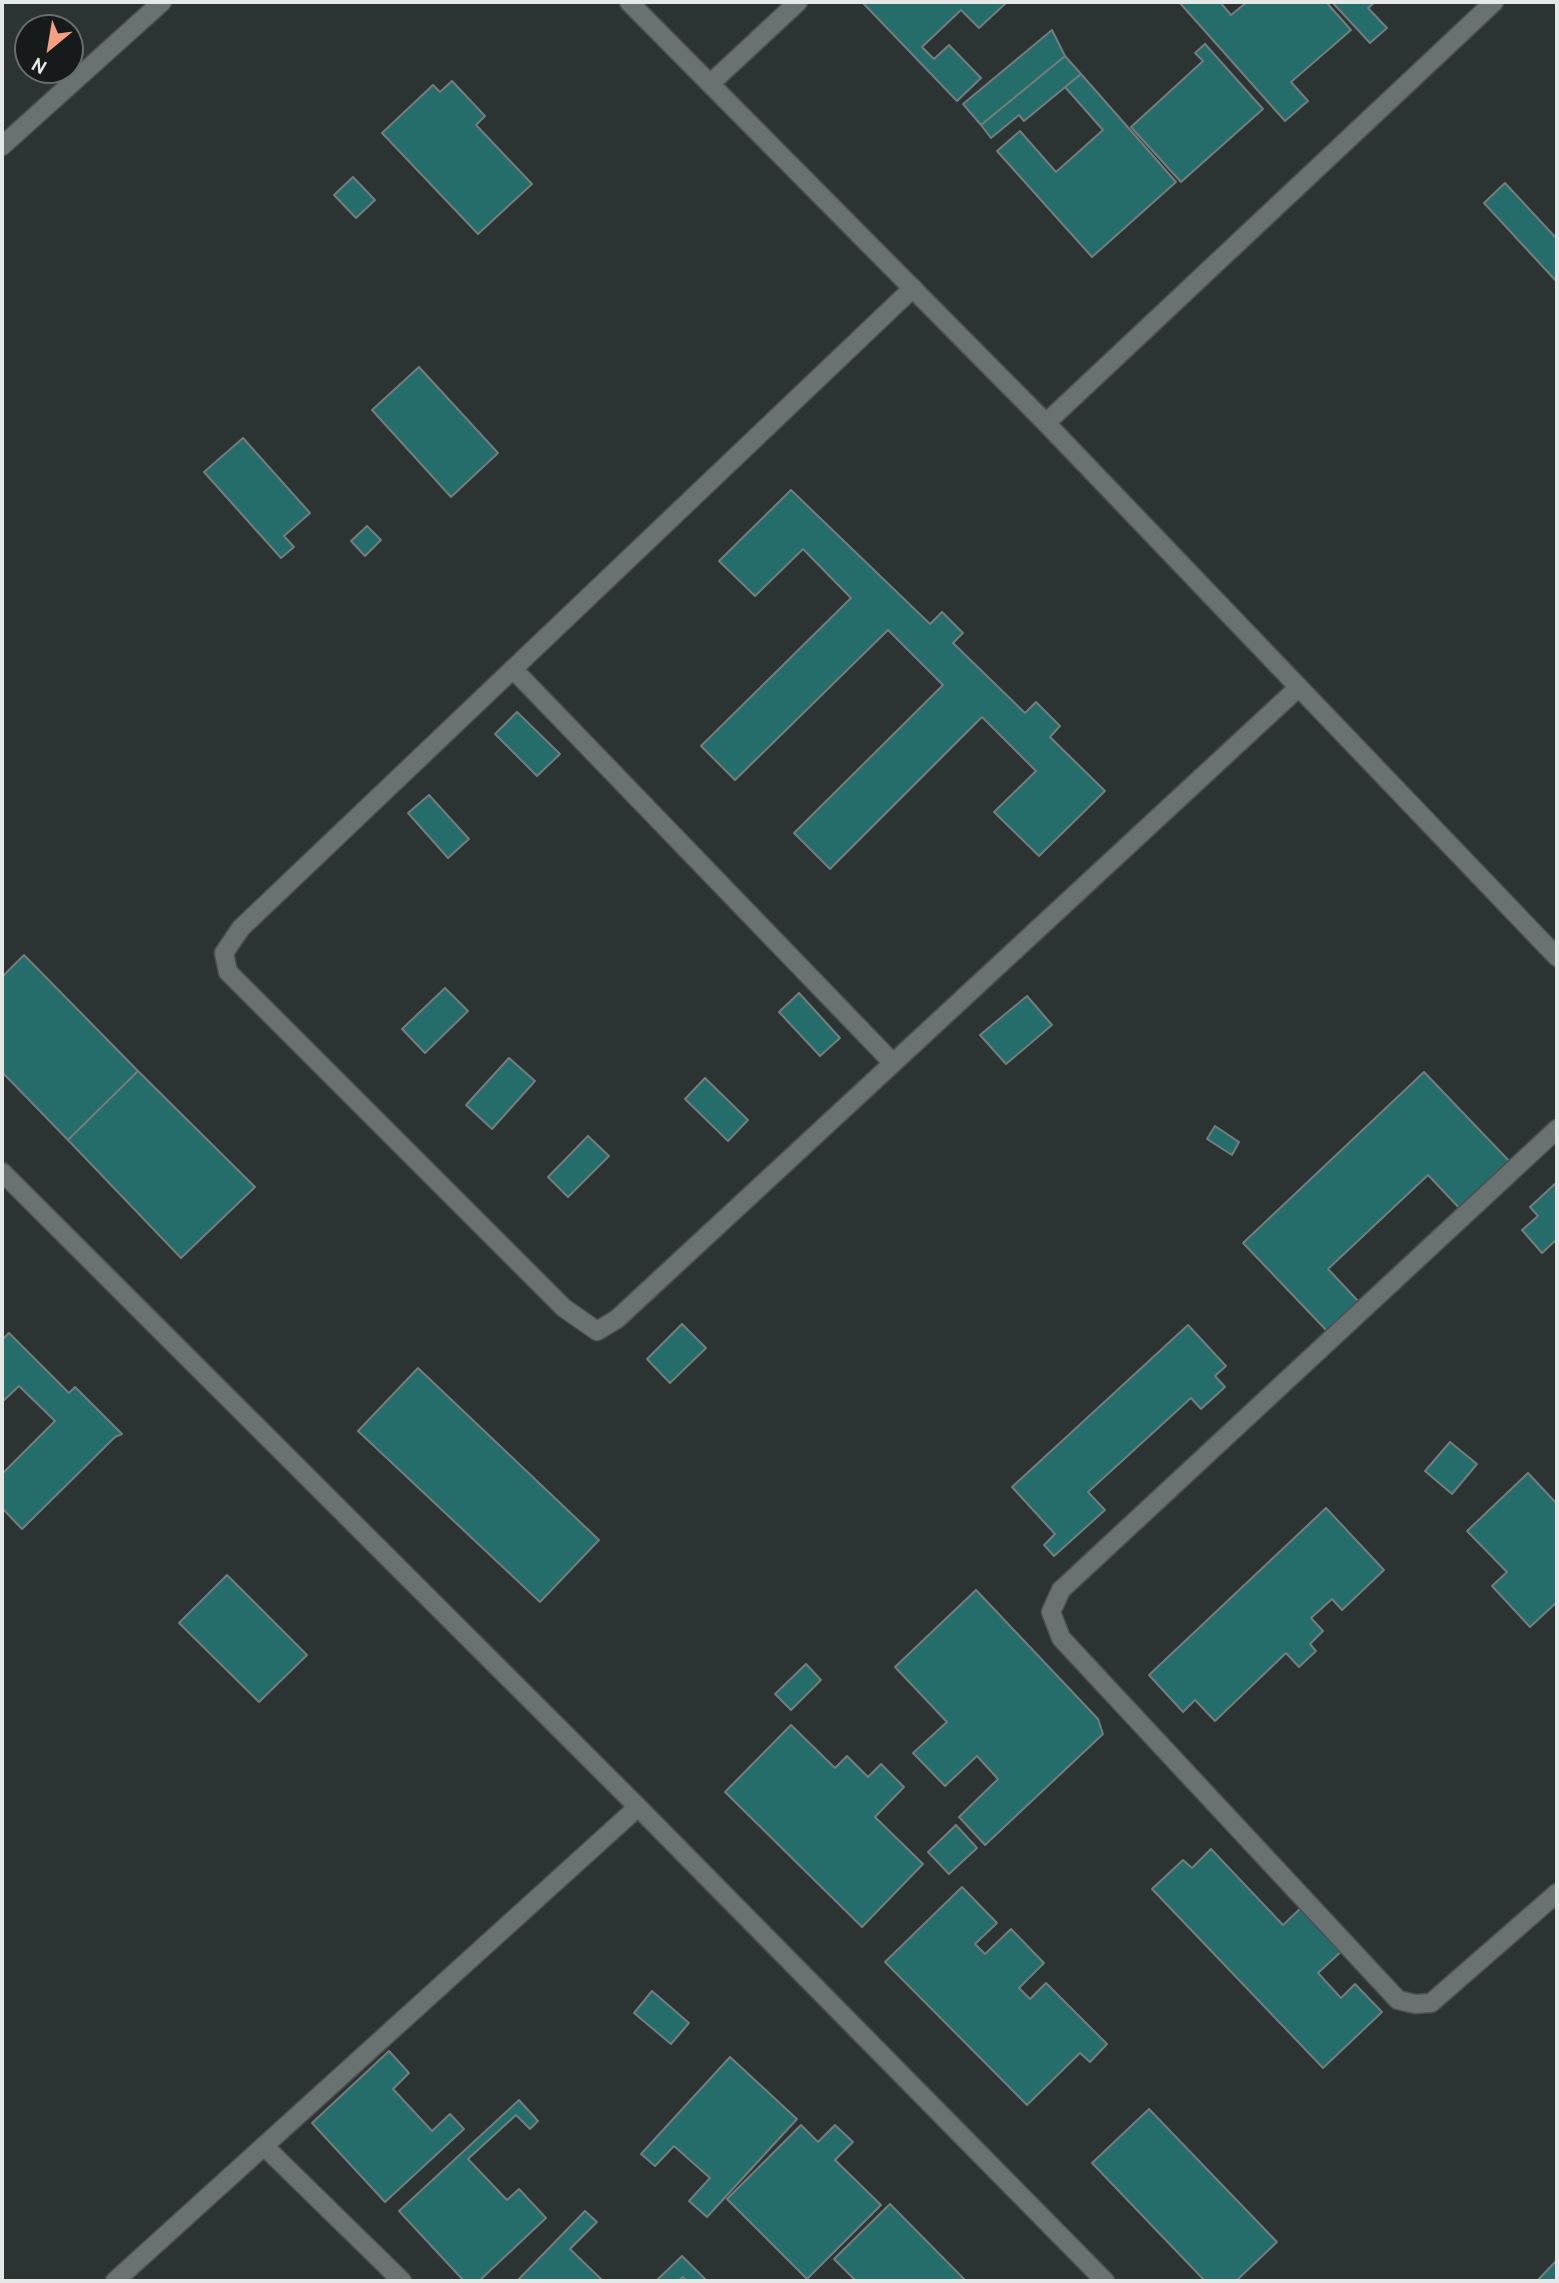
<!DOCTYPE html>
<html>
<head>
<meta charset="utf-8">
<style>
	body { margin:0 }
	#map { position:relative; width:1559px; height:2283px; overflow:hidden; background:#2c3333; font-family:Cabin,sans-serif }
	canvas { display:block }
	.frame { position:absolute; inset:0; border:4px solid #e4e9e8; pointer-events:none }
	.north { position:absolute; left:14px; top:14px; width:70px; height:70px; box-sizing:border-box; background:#171a1a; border:2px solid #696d6c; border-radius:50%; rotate:210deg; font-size:19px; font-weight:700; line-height:28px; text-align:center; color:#e4e9e8 }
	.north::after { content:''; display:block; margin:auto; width:24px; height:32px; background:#f3a082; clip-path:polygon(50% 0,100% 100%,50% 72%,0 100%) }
</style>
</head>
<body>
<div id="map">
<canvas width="1559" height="2283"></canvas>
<div class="frame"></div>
<div class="north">N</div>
</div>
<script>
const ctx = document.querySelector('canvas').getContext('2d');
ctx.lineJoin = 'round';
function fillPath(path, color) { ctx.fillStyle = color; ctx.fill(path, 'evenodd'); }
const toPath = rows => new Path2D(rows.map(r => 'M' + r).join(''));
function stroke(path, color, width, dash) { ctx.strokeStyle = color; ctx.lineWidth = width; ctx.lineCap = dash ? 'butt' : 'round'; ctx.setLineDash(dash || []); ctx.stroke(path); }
const building = toPath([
	[862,2,1007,2,979,28,961,10,922,47,934,59,949,45,981,78,957,101,862,2],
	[1179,2,1220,2,1231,15,1247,2,1326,2,1351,30,1291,82,1308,101,1285,121,1179,2],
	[1332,2,1375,2,1368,8,1387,28,1370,43,1332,2],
	[1052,30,1065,56,981,125,963,104,1052,30],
	[1205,44,1263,109,1181,182,1131,127,1203,61,1195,53,1205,44],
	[1065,56,1081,74,1024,121,1019,115,991,138,981,125,1065,56],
	[1081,74,1176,182,1092,257,997,151,1020,131,1056,172,1103,130,1065,87,1081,74],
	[452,81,485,116,476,125,532,184,478,234,382,133,433,85,440,92,452,81],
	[353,177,375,200,356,218,334,195,353,177],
	[1505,183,1557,239,1557,282,1484,203,1505,183],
	[419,367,498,453,451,497,372,410,419,367],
	[243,438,310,513,284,536,294,547,281,558,204,472,243,438],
	[791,490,930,624,942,612,963,633,953,643,1025,713,1036,702,1060,726,1050,737,1105,791,1039,856,994,812,1036,771,982,717,830,869,794,833,943,685,888,630,735,780,701,746,851,598,803,549,755,596,719,561,791,490],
	[367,526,381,540,365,556,351,541,367,526],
	[517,712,560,754,537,776,495,734,517,712],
	[429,795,469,839,448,858,408,813,429,795],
	[24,955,138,1071,68,1140,2,1072,2,977,24,955],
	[445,988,468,1011,425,1053,402,1029,445,988],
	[799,993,840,1038,820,1056,779,1012,799,993],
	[1027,996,1052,1025,1006,1064,980,1035,1027,996],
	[509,1058,535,1081,492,1129,466,1105,509,1058],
	[138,1071,255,1187,181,1258,68,1140,138,1071],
	[1424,1072,1513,1165,1463,1212,1428,1175,1328,1269,1359,1302,1327,1331,1243,1243,1424,1072],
	[705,1078,748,1120,728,1141,685,1099,705,1078],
	[1215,1126,1239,1142,1232,1155,1207,1139,1215,1126],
	[588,1136,609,1156,568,1197,548,1177,588,1136],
	[1557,1182,1557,1239,1542,1253,1522,1230,1538,1216,1530,1207,1557,1182],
	[682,1324,706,1348,670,1383,647,1359,682,1324],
	[1188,1325,1226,1366,1215,1376,1225,1387,1201,1409,1191,1398,1088,1492,1105,1510,1054,1556,1044,1545,1055,1534,1012,1487,1188,1325],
	[9,1333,69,1393,75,1387,122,1434,115,1437,22,1529,2,1508,2,1474,55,1421,19,1386,2,1402,2,1340,9,1333],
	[418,1368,599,1540,540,1602,358,1431,418,1368],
	[1450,1442,1477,1464,1452,1494,1425,1471,1450,1442],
	[1528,1473,1557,1504,1557,1602,1530,1627,1492,1586,1507,1572,1467,1531,1528,1473],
	[1326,1508,1384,1570,1342,1610,1332,1599,1311,1618,1323,1631,1310,1644,1316,1651,1299,1667,1286,1653,1215,1721,1195,1700,1183,1712,1149,1675,1326,1508],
	[227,1575,307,1655,259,1702,179,1623,227,1575],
	[976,1590,1098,1719,1103,1734,985,1845,959,1817,998,1779,977,1756,945,1786,913,1753,947,1722,895,1667,976,1590],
	[806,1664,821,1680,791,1710,775,1694,806,1664],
	[791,1725,835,1768,847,1756,868,1777,881,1764,904,1787,875,1817,923,1864,862,1927,725,1792,791,1725],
	[956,1825,977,1848,949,1874,928,1852,956,1825],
	[1211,1849,1283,1925,1304,1905,1345,1948,1318,1973,1341,1998,1355,1984,1382,2012,1323,2068,1152,1889,1183,1860,1192,1868,1211,1849],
	[962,1887,997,1923,975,1944,985,1954,1011,1929,1044,1963,1019,1988,1030,1999,1046,1983,1107,2044,1090,2062,1080,2053,1027,2105,885,1962,962,1887],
	[652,1991,689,2023,671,2044,634,2013,652,1991],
	[389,2051,409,2073,393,2089,432,2131,450,2114,464,2129,385,2202,312,2123,389,2051],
	[730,2057,797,2119,707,2217,689,2201,710,2178,674,2146,655,2166,641,2154,730,2057],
	[519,2100,538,2121,530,2129,516,2115,468,2159,507,2200,519,2189,546,2218,479,2281,464,2281,399,2211,519,2100],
	[1149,2109,1277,2242,1236,2281,1205,2281,1092,2163,1149,2109],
	[801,2125,818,2142,835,2125,853,2142,835,2160,881,2205,807,2279,727,2199,801,2125],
	[890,2204,966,2281,856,2281,834,2259,890,2204],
	[585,2211,597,2222,570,2249,603,2281,517,2281,585,2211],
	[682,2256,707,2281,687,2281,683,2277,678,2281,656,2281,682,2256],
	[1557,2260,1557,2281,1537,2281,1557,2260]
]);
fillPath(building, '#246d6a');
stroke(building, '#747c7c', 2);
const service = toPath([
	[913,288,241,928,224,953,228,972,564,1308,597,1331,617,1319,1299,687],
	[513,669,893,1063]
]);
const minor = toPath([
	[711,83,798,2],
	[2,146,162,2],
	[1046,423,1494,2],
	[1557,1129,1061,1590,1051,1612,1061,1638,1398,2000,1415,2004,1431,2003,1557,1893],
	[2,1172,638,1807,1105,2281],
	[264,2146,402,2281],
	[115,2281,638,1807]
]);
const tertiary = toPath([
	[629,2,1046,423,1557,957]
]);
stroke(service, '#4a5150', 21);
stroke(minor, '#4a5150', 21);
stroke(tertiary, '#4a5150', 21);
stroke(service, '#697271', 18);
stroke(minor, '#697271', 18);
stroke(tertiary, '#697271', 18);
</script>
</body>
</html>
